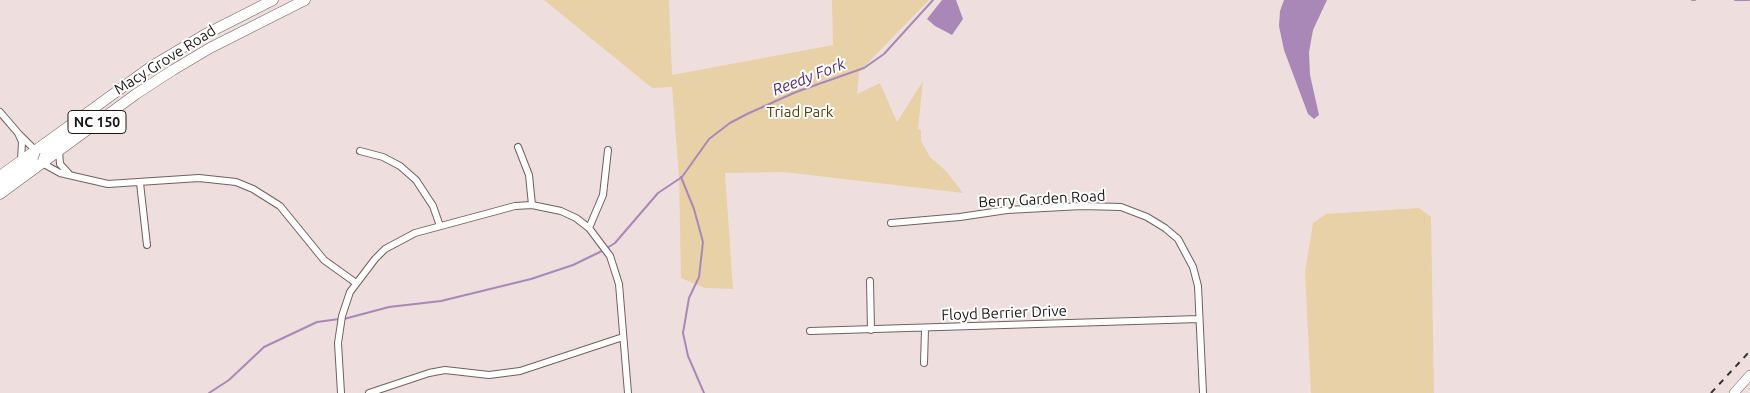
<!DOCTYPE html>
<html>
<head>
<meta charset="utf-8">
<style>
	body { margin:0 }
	canvas { display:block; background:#efdede }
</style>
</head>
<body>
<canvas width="1750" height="393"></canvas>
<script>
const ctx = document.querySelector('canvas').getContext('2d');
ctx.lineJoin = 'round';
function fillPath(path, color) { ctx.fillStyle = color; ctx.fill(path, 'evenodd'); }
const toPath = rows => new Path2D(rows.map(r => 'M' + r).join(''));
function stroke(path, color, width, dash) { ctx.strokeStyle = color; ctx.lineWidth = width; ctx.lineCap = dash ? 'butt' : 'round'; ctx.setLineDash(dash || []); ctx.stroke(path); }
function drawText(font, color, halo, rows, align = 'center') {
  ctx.font = font + ' Ubuntu,sans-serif'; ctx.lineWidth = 4; ctx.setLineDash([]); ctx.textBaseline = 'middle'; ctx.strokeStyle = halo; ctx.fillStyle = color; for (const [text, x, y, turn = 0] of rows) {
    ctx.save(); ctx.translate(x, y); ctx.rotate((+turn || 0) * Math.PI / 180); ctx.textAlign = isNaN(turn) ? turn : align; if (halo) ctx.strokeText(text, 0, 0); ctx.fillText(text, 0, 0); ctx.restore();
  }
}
fillPath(toPath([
	[544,0,669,0,672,75,833,45,832,0,929,0,859,72,857,94,880,83,897,122,923,81,918,129,921,130,921,141,930,157,946,171,963,193,784,172,725,173,733,289,705,288,681,278,679,176,672,87,652,88],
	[1419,208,1431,217,1434,393,1311,393,1305,272,1313,223,1326,214]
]), '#e8d1a7');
fillPath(toPath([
	[942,0,956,0,963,19,952,35,935,26,927,19],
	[1284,0,1327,0,1313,30,1309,52,1310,75,1319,115,1314,119,1308,114,1284,50,1279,26,1280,11]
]), '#a988b8');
stroke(toPath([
	[1692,0,1695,0],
	[1735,0,1749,0],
	[681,177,694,209,703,242,699,277,689,298,683,333,688,356,704,393],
	[607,248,615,243,658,193,682,177,709,139,730,123,747,114,796,92,864,68,884,54,933,0],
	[344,319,389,307,441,301,531,279,573,265,604,250],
	[209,393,229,380,264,347,317,322,339,319]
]), '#a988b8', 2);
const street = toPath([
	[0,112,18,133,22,142,21,160],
	[19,134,35,150],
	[518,147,529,175,532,205],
	[59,151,60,164,70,175],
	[360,151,383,157,400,166,416,180,433,206,440,226],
	[42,163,60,173,108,184,199,178,236,182,253,189,280,206,324,260,356,283],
	[140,183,147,245],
	[891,223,960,217,1007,210,1082,206,1121,207,1147,217,1165,228,1178,239,1193,267,1198,286,1203,393],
	[589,228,603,195,608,150],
	[870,281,871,330],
	[810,331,1199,319],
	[924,363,925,329],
	[341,393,338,343,342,316,350,292,375,259,385,249,415,233,515,206,532,205,561,211,576,218,589,228,610,256,619,284,628,393],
	[369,393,429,373,445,370,489,375,520,371,623,337]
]);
const secondary = toPath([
	[1734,393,1750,375]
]);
const primary = toPath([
	[43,161,46,152,77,127],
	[0,176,152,66,204,35,273,0],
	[1,186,32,161,35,151],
	[0,194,136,94,173,70,210,48,305,0]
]);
stroke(street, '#706161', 8);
stroke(secondary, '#706161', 10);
stroke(primary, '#706161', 11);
stroke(street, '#fff', 6);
stroke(secondary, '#fff', 9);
stroke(primary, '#fff', 10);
stroke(toPath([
	[1711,393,1750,351]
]), '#372f2f', 2, [6, 6]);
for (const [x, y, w] of [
	[97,122,58]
]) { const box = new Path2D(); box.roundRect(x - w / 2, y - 11.5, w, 23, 4); ctx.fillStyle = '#fff'; ctx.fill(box); stroke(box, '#1d1717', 1); }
drawText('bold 14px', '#1d1717', null, [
	["NC 150",97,122]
]);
drawText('15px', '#1d1717', '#fff', [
	["Macy Grove Road",165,60,-32],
	["Berry Garden Road",1042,199,-3],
	["Floyd Berrier Drive",1004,313,-2]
]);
drawText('15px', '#544014', '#fff', [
	["Triad Park",800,112]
]);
drawText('italic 16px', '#582c69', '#fff', [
	["Reedy Fork",809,77,-21]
]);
</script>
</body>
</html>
